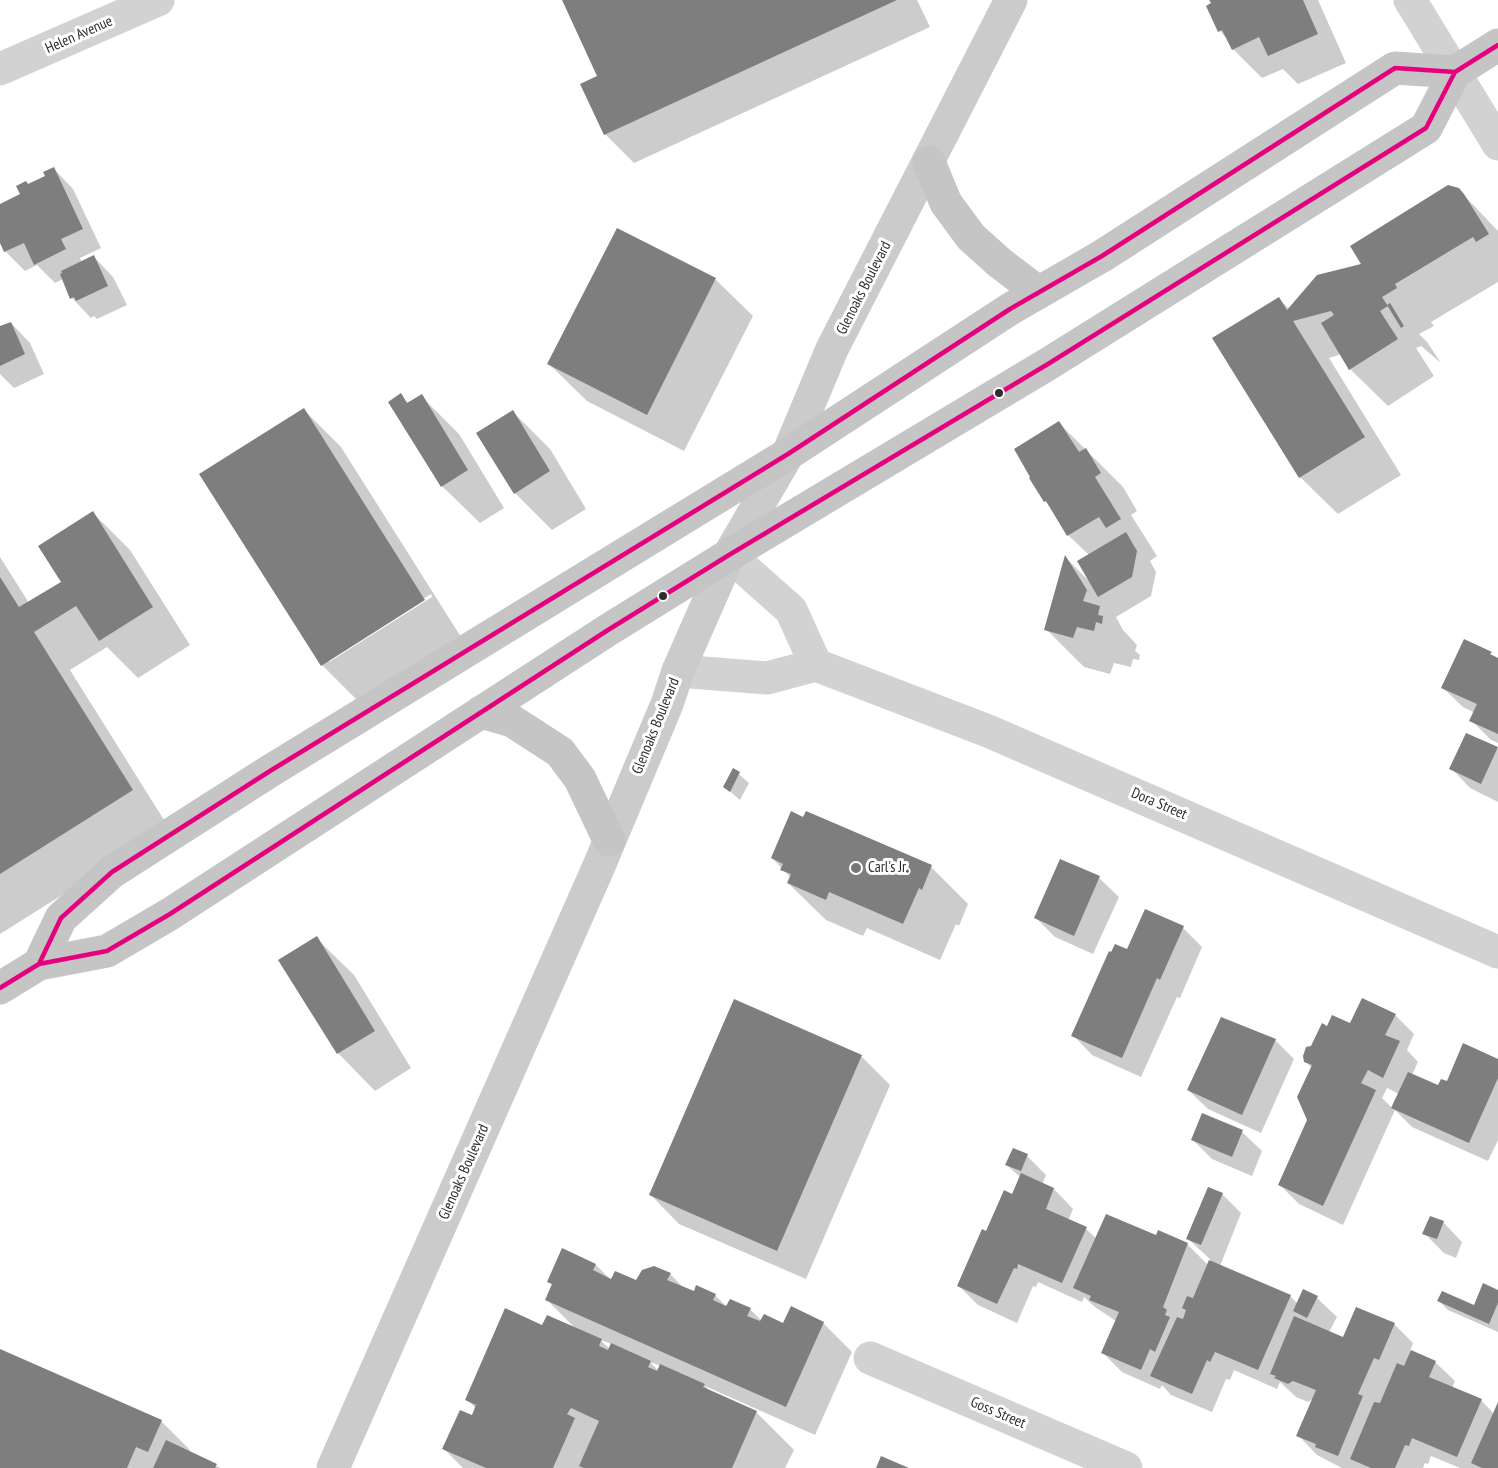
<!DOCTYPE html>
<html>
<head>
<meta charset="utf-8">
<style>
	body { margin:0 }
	canvas { display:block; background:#fff }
</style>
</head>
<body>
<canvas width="1498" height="1468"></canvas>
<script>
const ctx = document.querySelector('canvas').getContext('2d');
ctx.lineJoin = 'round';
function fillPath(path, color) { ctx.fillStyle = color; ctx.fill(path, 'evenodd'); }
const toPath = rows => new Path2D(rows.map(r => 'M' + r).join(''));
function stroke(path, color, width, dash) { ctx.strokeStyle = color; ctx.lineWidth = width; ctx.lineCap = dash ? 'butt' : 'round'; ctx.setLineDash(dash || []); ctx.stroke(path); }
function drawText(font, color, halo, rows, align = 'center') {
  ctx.font = font + ' "PT Sans Narrow",sans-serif'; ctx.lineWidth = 6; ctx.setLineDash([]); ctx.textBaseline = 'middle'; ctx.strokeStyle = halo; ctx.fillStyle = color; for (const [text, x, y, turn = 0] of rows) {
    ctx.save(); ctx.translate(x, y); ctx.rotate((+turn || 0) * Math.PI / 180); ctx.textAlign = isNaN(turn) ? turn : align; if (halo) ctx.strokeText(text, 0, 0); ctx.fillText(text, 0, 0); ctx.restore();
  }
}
fillPath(toPath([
	[563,0,917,0,930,27,634,163,605,134,599,77],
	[1211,0,1318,0,1346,63,1298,84,1283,69,1262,78,1233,49,1229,41,1220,31,1208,6,1213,4],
	[54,169,73,189,101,248,80,258,82,263,94,257,113,277,127,305,97,319,94,316,91,318,72,298,63,279,55,283,37,265,25,271,5,251,0,240,0,206,22,195,28,186,47,177],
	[1458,189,1498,231,1498,282,1431,322,1434,326,1419,334,1427,342,1441,363,1421,346,1416,348,1434,376,1388,406,1350,369,1342,354,1329,358,1401,475,1338,514,1300,477,1279,299,1290,310,1363,265],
	[715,279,753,316,684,451,587,401,549,364],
	[11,323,30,343,44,374,14,388,0,374,0,328],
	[400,395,409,404,421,396,459,434,504,508,480,523,442,486],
	[304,410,341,447,461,637,359,702,322,665],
	[431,594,432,597,329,662,329,659],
	[513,412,550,449,586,509,552,530,515,493],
	[1059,423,1123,487,1137,511,1131,515,1157,556,1150,561,1156,572,1151,596,1116,617,1123,630,1137,645,1135,651,1140,655,1139,660,1133,659,1131,667,1114,663,1110,674,1084,667,1046,629,1066,558,1088,580,1089,555,1068,535,1051,507,1045,501],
	[93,513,130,550,190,645,138,678,107,647,70,670,169,828,0,934,0,557,29,603,63,582],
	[1498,658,1498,743,1491,740,1471,720,1475,713,1463,707,1443,688],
	[1466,735,1498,749,1498,802,1470,788,1451,768],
	[734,770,749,783,740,800,725,787],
	[772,858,931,867,968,904,959,926,956,924,940,960,867,928,863,936,826,920,788,883,791,878],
	[1061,861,1099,878,1119,897,1093,954,1055,937,1036,918],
	[1183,928,1202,947,1180,998,1177,997,1141,1077,1092,1055,1073,1035,1128,951],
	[316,938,354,975,411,1068,375,1091,338,1053,280,960],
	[1395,1015,1414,1034,1407,1050,1418,1062,1412,1075,1439,1087,1498,1060,1498,1140,1488,1161,1412,1127,1395,1110,1343,1225,1299,1204,1280,1185,1308,1120,1312,1068,1305,1061,1312,1047,1328,1027,1351,1025],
	[1387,1088,1399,1094,1392,1108,1382,1098],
	[1275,1040,1294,1059,1261,1133,1208,1109,1188,1090],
	[861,1056,890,1085,806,1279,679,1224,651,1195],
	[1242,1132,1262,1151,1252,1176,1212,1159,1193,1140],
	[1027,1156,1046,1175,1042,1185,1054,1189,1073,1209,1068,1221,1086,1229,1097,1239,1157,1238,1187,1244,1208,1265,1211,1260,1188,1239,1222,1194,1241,1213,1220,1266,1290,1296,1298,1304,1304,1291,1317,1298,1337,1317,1329,1332,1344,1339,1394,1324,1413,1343,1410,1351,1435,1362,1455,1381,1452,1388,1481,1400,1494,1414,1498,1406,1498,1468,1460,1468,1431,1456,1428,1464,1425,1463,1423,1468,1342,1468,1317,1455,1298,1435,1313,1399,1308,1402,1296,1397,1280,1382,1277,1389,1234,1370,1230,1380,1226,1379,1212,1412,1171,1395,1162,1385,1160,1389,1122,1372,1103,1353,1116,1321,1095,1307,1084,1297,1082,1302,1038,1282,1036,1287,1033,1286,1017,1323,978,1305,959,1286,987,1233,1013,1196,1021,1178,1007,1165],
	[1443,1222,1462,1242,1456,1258,1444,1253,1424,1233],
	[563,1250,596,1265,612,1281,637,1282,670,1274,685,1289,694,1293,715,1295,727,1307,750,1309,762,1321,784,1325,823,1323,852,1352,815,1435,705,1386,711,1392,756,1412,794,1450,785,1468,463,1468,444,1449,472,1417,476,1409,467,1399,543,1326,576,1329,547,1300,553,1286,549,1282],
	[600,1340,612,1344,610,1349],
	[650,1362,661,1366,659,1371],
	[1498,1291,1498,1332,1448,1310,1439,1301,1475,1307],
	[0,1351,161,1421,190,1450,189,1452,220,1468,0,1468]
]), '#0003');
fillPath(toPath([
	[562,0,897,0,604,135,580,84,597,76],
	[1209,0,1303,0,1318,34,1268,56,1259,37,1232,50,1222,30,1218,32,1206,6,1211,3],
	[54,167,83,229,61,239,66,249,34,265,24,243,4,252,0,243,0,204,20,194,16,186,26,181,28,184,45,176,43,172],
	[1448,185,1459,188,1464,194,1489,234,1476,242,1473,237,1395,284,1397,288,1382,297,1388,306,1380,311,1398,339,1349,370,1321,323,1334,315,1331,311,1293,321,1365,437,1299,478,1212,338,1279,297,1287,310,1317,275,1361,264,1350,246],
	[617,228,716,278,647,415,547,364],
	[94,255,108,286,76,301,74,297,70,299,60,274,62,273,61,271],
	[1390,303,1404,326,1401,328,1387,305],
	[11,322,25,354,0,366,0,326],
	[401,393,407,403,422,394,468,470,441,487,388,402],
	[304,408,425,600,321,666,199,474],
	[513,410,550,471,514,494,476,433],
	[1059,421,1079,452,1086,448,1101,473,1095,477,1121,519,1106,528,1099,517,1067,536,1046,501,1044,502,1029,478,1030,477,1014,449],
	[93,511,153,607,99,641,76,606,34,632,133,790,0,874,0,577,19,607,61,582,38,546],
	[1126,532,1137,551,1132,577,1098,597,1077,561],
	[1065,555,1087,590,1083,601,1100,606,1098,615,1103,616,1102,624,1096,622,1094,631,1077,627,1073,638,1044,630],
	[1464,639,1492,652,1490,654,1498,658,1498,734,1469,721,1477,704,1441,688],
	[1466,733,1498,747,1481,784,1449,769],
	[733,768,740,772,730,792,723,787],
	[791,811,803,817,806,811,932,865,922,890,919,888,903,924,829,892,826,900,787,883,791,874,780,870,783,864,771,858],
	[1060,859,1100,876,1074,936,1034,918],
	[1145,909,1184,926,1160,980,1157,978,1122,1058,1071,1036,1109,951,1111,952,1115,944,1127,949],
	[317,936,375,1031,337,1054,278,960],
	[1362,998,1396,1014,1385,1035,1400,1041,1383,1078,1368,1070,1361,1083,1376,1090,1323,1206,1278,1185,1307,1120,1297,1097,1312,1065,1304,1062,1303,1056,1306,1047,1311,1046,1322,1023,1327,1026,1332,1015,1350,1023],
	[734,999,862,1055,777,1251,649,1195],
	[1221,1017,1276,1039,1242,1115,1187,1090],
	[1463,1043,1498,1059,1498,1078,1469,1143,1391,1108,1408,1072,1438,1085,1441,1079,1447,1081],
	[1202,1113,1243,1130,1232,1157,1191,1140],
	[1013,1148,1028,1154,1021,1171,1005,1165],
	[1021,1173,1054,1188,1046,1209,1087,1227,1062,1283,1018,1264,1017,1269,1014,1268,997,1304,957,1286,982,1229,986,1231,1004,1190,1012,1194],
	[1208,1187,1223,1193,1201,1245,1186,1239],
	[1106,1214,1156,1235,1158,1230,1188,1243,1163,1307,1167,1310,1165,1315,1170,1317,1155,1352,1150,1349,1141,1370,1101,1353,1119,1312,1089,1300,1091,1296,1073,1288],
	[1430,1216,1444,1221,1437,1239,1422,1234],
	[562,1248,596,1264,593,1270,611,1279,615,1271,636,1280,642,1270,654,1266,671,1273,667,1280,694,1291,696,1285,716,1294,713,1300,726,1306,730,1299,751,1308,747,1316,760,1321,764,1314,783,1323,791,1306,824,1322,786,1407,545,1300,552,1284,547,1282],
	[1209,1260,1291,1295,1258,1370,1215,1352,1210,1362,1207,1360,1192,1394,1150,1376,1177,1317,1183,1319,1186,1310,1182,1308,1187,1296,1193,1298],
	[1483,1283,1498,1290,1498,1303,1489,1324,1437,1301,1442,1291,1474,1305],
	[1303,1289,1318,1296,1307,1318,1293,1311],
	[1356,1307,1395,1323,1379,1360,1374,1358,1358,1394,1363,1396,1338,1456,1315,1447,1316,1444,1296,1436,1316,1390,1293,1381,1288,1384,1274,1378,1276,1376,1270,1374,1294,1316,1343,1337],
	[505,1308,542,1325,547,1315,602,1339,599,1346,608,1350,611,1343,651,1361,648,1367,657,1371,660,1364,705,1384,703,1387,757,1411,732,1468,584,1468,579,1466,599,1421,571,1408,567,1414,575,1418,553,1468,486,1468,442,1449,460,1410,472,1415,476,1405,465,1400],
	[0,1349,162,1420,148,1452,136,1447,127,1468,0,1468],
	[1411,1350,1436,1361,1429,1377,1482,1399,1457,1457,1412,1438,1409,1446,1405,1445,1395,1468,1371,1468,1350,1459,1374,1402,1380,1403,1397,1363,1404,1366],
	[1498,1402,1498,1468,1482,1468,1471,1463],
	[166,1440,217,1464,215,1468,153,1468],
	[881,1456,909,1468,876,1468]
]), '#7e7e7e');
stroke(toPath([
	[1410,0,1498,144],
	[0,69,158,0],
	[729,555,791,610,816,665],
	[678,671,767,678,816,665,988,731,1498,952],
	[870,1358,1126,1468]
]), '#d2d2d2', 33);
stroke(toPath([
	[333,1468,599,866,667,704,678,671,729,555,788,454,832,349,1011,0]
]), '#cbcbcb', 33);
stroke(toPath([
	[929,162,946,203,971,237,1000,263,1038,292],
	[481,712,512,721,560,752,580,779,609,840],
	[39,964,61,918,112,872,270,771,788,454,1010,309,1102,256,1395,68,1455,72],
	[0,988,39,964,107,951,170,914,608,630,729,555,1048,364,1426,128,1455,72,1498,45]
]), '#c5c5c5', 33);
stroke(toPath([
	[39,964,61,918,112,872,270,771,788,454,1010,309,1102,256,1395,68,1455,72],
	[0,988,39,964,107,951,170,914,608,630,729,555,1048,364,1426,128,1455,72,1498,45]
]), '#e5007d', 4.5);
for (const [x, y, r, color] of [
	[999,393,5,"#2d2d2d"],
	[663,596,5,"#2d2d2d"],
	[856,868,6,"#767676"]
]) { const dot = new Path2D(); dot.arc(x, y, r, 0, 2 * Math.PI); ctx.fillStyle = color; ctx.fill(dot); stroke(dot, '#fff', 2); }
drawText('15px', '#2d2d2d', '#fff', [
	["Helen Avenue",79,35,-24],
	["Glenoaks Boulevard",864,288,-63],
	["Glenoaks Boulevard",656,726,-68],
	["Dora Street",1159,804,23],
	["Glenoaks Boulevard",464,1172,-66],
	["Goss Street",998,1413,23]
]);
drawText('15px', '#2d2d2d', '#fff', [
	["Carl's Jr.",868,868]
], 'left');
</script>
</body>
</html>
